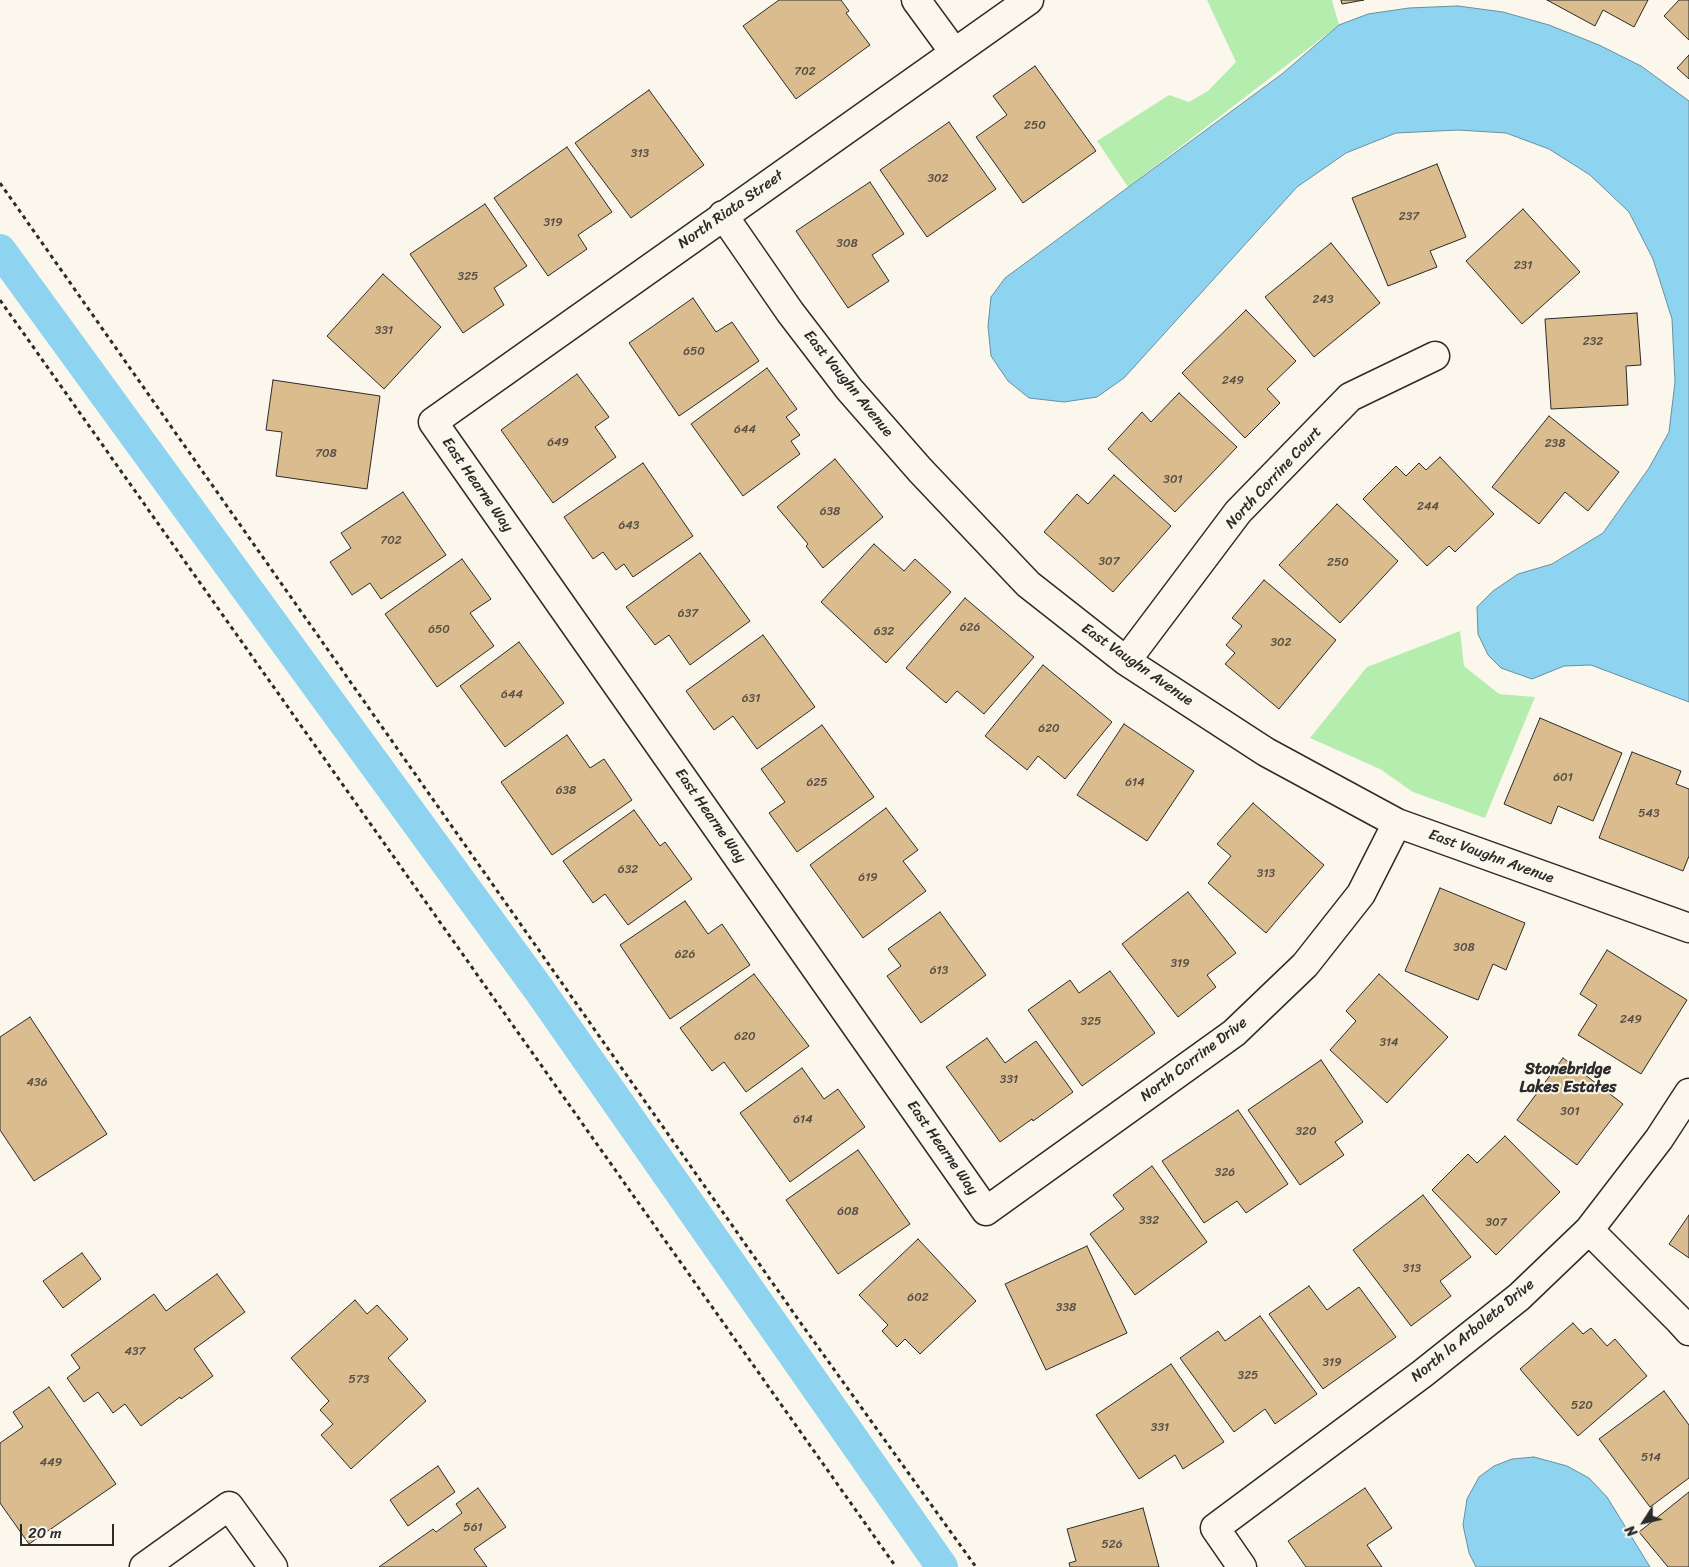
<!DOCTYPE html>
<html>
<head>
<meta charset="utf-8">
<style>
	body { margin:0 }
	#map { position:relative; width:1689px; height:1567px; overflow:hidden; background:#fbf7ec; font-family:Sriracha,sans-serif }
	canvas { display:block }
	.north { position:absolute; left:1619px; top:1497px; width:50px; height:50px; -webkit-text-stroke:4px #fbf7ec; paint-order:stroke; rotate:235deg; font-size:14px; font-weight:700; line-height:20px; text-align:center; color:#2b2b2b }
	.north::after { content:''; display:block; margin:auto; width:18px; height:22px; background:#2b2b2b; clip-path:polygon(50% 0,100% 100%,50% 72%,0 100%) }
	.scale { position:absolute; left:20px; top:1524px; width:94px; height:22px; box-sizing:border-box; border:2px solid #2b2b2b; border-top:0; padding-left:6px; font-size:15px; line-height:18px; white-space:nowrap; color:#2b2b2b; -webkit-text-stroke:4px #fbf7ec; paint-order:stroke }
</style>
</head>
<body>
<div id="map">
<canvas width="1689" height="1567"></canvas>
<div class="north">N</div>
<div class="scale">20 m</div>
</div>
<script>
const ctx = document.querySelector('canvas').getContext('2d');
ctx.lineJoin = 'round';
function fillPath(path, color) { ctx.fillStyle = color; ctx.fill(path, 'evenodd'); }
const toPath = rows => new Path2D(rows.map(r => 'M' + r).join(''));
function stroke(path, color, width, dash) { ctx.strokeStyle = color; ctx.lineWidth = width; ctx.lineCap = dash ? 'butt' : 'round'; ctx.setLineDash(dash || []); ctx.stroke(path); }
function drawText(font, color, halo, rows, align = 'center') {
  ctx.font = font + ' Sriracha,sans-serif'; ctx.lineWidth = 4; ctx.setLineDash([]); ctx.textBaseline = 'middle'; ctx.strokeStyle = halo; ctx.fillStyle = color; for (const [text, x, y, turn = 0] of rows) {
    ctx.save(); ctx.translate(x, y); ctx.rotate((+turn || 0) * Math.PI / 180); ctx.textAlign = isNaN(turn) ? turn : align; if (halo) ctx.strokeText(text, 0, 0); ctx.fillText(text, 0, 0); ctx.restore();
  }
}
fillPath(toPath([
	[1207,0,1332,0,1339,25,1128,187,1097,141,1169,95,1189,102,1208,91,1236,62],
	[1460,631,1464,666,1499,694,1535,697,1485,818,1413,792,1380,769,1310,738,1367,667]
]), '#b5edaf');
const water = toPath([
	[1458,6,1503,12,1549,25,1599,45,1641,66,1689,101,1689,702,1591,665,1564,666,1532,679,1501,668,1488,655,1478,634,1477,607,1493,591,1518,574,1552,564,1603,533,1649,468,1669,432,1675,382,1672,319,1653,259,1629,212,1590,175,1549,149,1506,133,1458,130,1396,133,1346,153,1297,187,1124,378,1097,397,1064,402,1029,398,1008,381,991,356,988,326,991,297,1005,278,1282,74,1339,25,1368,14,1409,8,1458,6],
	[1534,1457,1567,1466,1589,1478,1607,1497,1650,1567,1476,1567,1469,1553,1463,1525,1467,1499,1479,1477,1494,1466,1512,1459,1534,1457]
]);
fillPath(water, '#8ed4f0');
stroke(water, '#6690a1', 1);
stroke(toPath([
	[0,250,540,991,942,1567]
]), '#8ed4f0', 32);
const building = toPath([
	[779,0,841,0,849,11,846,13,870,45,796,99,743,26,779,0],
	[1341,0,1364,0,1342,4,1341,0],
	[1547,0,1648,0,1634,27,1603,10,1595,26,1547,0],
	[1679,0,1689,0,1689,40,1664,16,1679,0],
	[1689,55,1689,79,1677,68,1689,55],
	[1035,66,1096,151,1023,203,976,137,1007,115,993,96,1035,66],
	[649,90,704,165,631,218,575,143,649,90],
	[949,122,996,189,927,237,880,170,949,122],
	[567,147,612,212,578,235,587,249,548,276,494,198,567,147],
	[1437,164,1466,237,1430,251,1437,267,1388,286,1352,198,1437,164],
	[870,182,904,234,872,255,889,281,848,308,796,231,870,182],
	[485,204,527,266,494,288,504,305,463,333,410,254,485,204],
	[1523,209,1580,272,1522,324,1466,261,1523,209],
	[1331,243,1380,303,1314,357,1265,297,1331,243],
	[383,274,441,327,384,389,327,336,383,274],
	[693,298,716,332,732,322,759,361,679,416,629,343,693,298],
	[1246,310,1296,361,1267,389,1280,403,1245,438,1182,373,1246,310],
	[1637,313,1641,365,1626,366,1628,405,1551,409,1545,319,1637,313],
	[767,368,797,409,786,417,800,435,791,441,800,454,743,496,691,424,767,368],
	[577,374,609,417,595,427,616,457,553,503,501,430,577,374],
	[273,380,380,396,367,489,276,476,282,432,266,430,273,380],
	[1179,393,1237,447,1175,512,1108,449,1142,412,1151,422,1179,393],
	[1549,416,1619,472,1588,511,1565,492,1539,524,1492,487,1549,416],
	[1440,457,1494,514,1455,552,1449,546,1427,566,1363,499,1396,466,1406,476,1419,463,1426,470,1440,457],
	[835,459,883,517,823,568,806,546,808,544,777,507,835,459],
	[643,463,693,536,633,577,624,564,616,570,603,552,593,559,564,517,643,463],
	[1114,475,1171,526,1113,592,1044,532,1077,494,1088,504,1114,475],
	[403,492,446,555,381,599,370,583,352,595,330,562,351,548,341,533,403,492],
	[1337,504,1398,561,1340,623,1279,565,1337,504],
	[874,544,904,571,915,559,951,592,886,663,821,602,874,544],
	[700,553,750,621,690,665,669,635,655,645,626,607,700,553],
	[462,559,491,599,470,613,494,646,437,687,385,614,462,559],
	[1264,580,1336,640,1279,709,1225,664,1235,653,1226,645,1242,626,1232,618,1264,580],
	[965,598,1034,657,984,714,957,691,946,703,906,668,965,598],
	[763,635,815,707,757,749,733,716,714,730,686,691,763,635],
	[519,642,564,703,505,747,460,686,519,642],
	[1043,665,1112,722,1065,779,1038,756,1027,770,985,736,1043,665],
	[1540,718,1622,753,1593,821,1558,806,1551,824,1504,804,1540,718],
	[1124,724,1194,771,1147,841,1077,795,1124,724],
	[822,725,874,797,797,852,769,813,785,802,761,769,822,725],
	[567,735,590,768,604,759,632,800,552,855,501,782,567,735],
	[1632,752,1681,771,1676,784,1689,789,1689,856,1683,871,1599,838,1632,752],
	[1253,803,1324,865,1266,933,1208,883,1231,856,1217,844,1253,803],
	[886,808,918,850,903,861,926,891,863,938,810,865,886,808],
	[634,810,660,846,665,842,692,879,628,925,605,894,593,903,563,861,634,810],
	[1440,888,1525,923,1506,970,1493,964,1478,1000,1405,971,1440,888],
	[1188,892,1236,953,1207,975,1216,987,1178,1017,1122,944,1188,892],
	[685,901,708,934,722,924,750,965,670,1019,620,945,685,901],
	[940,912,986,975,921,1023,887,976,901,966,888,949,940,912],
	[1607,950,1687,1000,1641,1074,1578,1035,1597,1005,1580,994,1607,950],
	[1110,971,1155,1033,1082,1086,1028,1010,1070,980,1079,993,1110,971],
	[754,974,809,1046,746,1092,724,1062,712,1071,680,1028,754,974],
	[1379,974,1448,1037,1387,1103,1330,1050,1356,1021,1346,1011,1379,974],
	[30,1017,107,1134,34,1181,0,1130,0,1037,30,1017],
	[987,1038,1005,1063,1036,1041,1073,1092,1033,1121,1032,1119,1000,1142,946,1067,987,1038],
	[1563,1058,1623,1104,1577,1165,1517,1120,1563,1058],
	[1321,1060,1363,1122,1335,1142,1344,1155,1300,1185,1248,1110,1321,1060],
	[802,1068,824,1099,838,1089,865,1127,790,1182,740,1113,802,1068],
	[1238,1110,1288,1184,1246,1213,1237,1201,1204,1223,1162,1161,1238,1110],
	[1505,1136,1560,1192,1496,1255,1432,1190,1468,1154,1477,1163,1505,1136],
	[858,1150,910,1224,838,1274,786,1200,858,1150],
	[1152,1166,1207,1242,1135,1295,1090,1234,1124,1209,1113,1195,1152,1166],
	[1423,1195,1471,1257,1440,1281,1451,1296,1411,1326,1353,1250,1423,1195],
	[1689,1215,1689,1258,1669,1244,1689,1215],
	[918,1239,976,1301,920,1354,905,1339,897,1347,882,1331,888,1325,859,1295,918,1239],
	[1087,1246,1127,1333,1046,1370,1005,1284,1087,1246],
	[82,1253,101,1279,63,1308,43,1281,82,1253],
	[217,1274,245,1312,194,1349,213,1376,181,1399,180,1397,141,1426,125,1404,113,1413,98,1392,84,1402,67,1378,80,1368,71,1355,154,1294,166,1311,217,1274],
	[1309,1286,1327,1310,1359,1287,1396,1337,1323,1389,1269,1314,1309,1286],
	[355,1300,367,1314,377,1305,408,1339,388,1358,426,1401,351,1469,321,1435,333,1424,320,1410,329,1401,291,1358,355,1300],
	[1260,1316,1317,1394,1275,1424,1265,1409,1234,1432,1180,1358,1218,1331,1225,1341,1260,1316],
	[1573,1323,1583,1334,1591,1328,1607,1346,1615,1339,1647,1376,1578,1436,1520,1369,1573,1323],
	[1171,1364,1224,1442,1183,1469,1175,1455,1139,1479,1096,1415,1171,1364],
	[49,1387,116,1484,29,1544,0,1503,0,1443,23,1427,13,1412,49,1387],
	[1664,1391,1689,1425,1689,1478,1650,1507,1599,1439,1664,1391],
	[438,1466,455,1492,408,1526,390,1500,438,1466],
	[478,1488,506,1527,474,1549,487,1567,379,1567,433,1529,436,1532,462,1513,456,1504,478,1488],
	[1365,1488,1392,1528,1367,1545,1382,1567,1306,1567,1288,1541,1365,1488],
	[1689,1492,1689,1567,1668,1567,1639,1532,1689,1492],
	[1143,1508,1159,1567,1070,1567,1069,1563,1076,1561,1067,1529,1143,1508]
]);
fillPath(building, '#dbbc8f');
stroke(building, '#2b2b2b', 1);
const minor = toPath([
	[916,0,954,52],
	[1029,0,433,422,986,1211,1234,1033,1305,965,1361,894,1397,823],
	[723,215,790,312,849,389,920,470,1028,584,1126,661,1266,752,1397,823,1689,928],
	[1126,661,1238,512,1350,397,1435,356],
	[1589,1230,1679,1320,1689,1331],
	[144,1567,229,1506,273,1567],
	[1242,1567,1215,1528,1422,1374,1519,1297,1589,1230,1659,1139,1689,1093]
]);
stroke(minor, '#2b2b2b', 31);
stroke(toPath([
	[0,183,800,1322,976,1567],
	[0,300,896,1567]
]), '#2b2b2b', 3, [4, 4]);
stroke(minor, '#fbf7ec', 28);
drawText('12px', '#574f44', null, [
	["702",805,72],
	["250",1035,126],
	["313",640,154],
	["302",938,179],
	["237",1409,217],
	["319",553,223],
	["308",847,244],
	["231",1523,266],
	["325",468,277],
	["243",1323,300],
	["331",384,331],
	["232",1593,342],
	["650",694,352],
	["249",1233,381],
	["644",745,430],
	["649",558,443],
	["238",1555,444],
	["708",326,454],
	["301",1173,480],
	["244",1428,507],
	["638",830,512],
	["643",629,526],
	["702",391,541],
	["307",1109,562],
	["250",1338,563],
	["637",688,614],
	["626",970,628],
	["650",439,630],
	["632",884,632],
	["302",1281,643],
	["644",512,695],
	["631",751,699],
	["620",1049,729],
	["601",1563,778],
	["625",817,783],
	["614",1135,783],
	["638",566,791],
	["543",1649,814],
	["632",628,870],
	["313",1266,874],
	["619",868,878],
	["308",1464,948],
	["626",685,955],
	["319",1180,964],
	["613",939,971],
	["249",1631,1020],
	["325",1091,1022],
	["620",745,1037],
	["314",1389,1043],
	["331",1009,1080],
	["436",37,1083],
	["301",1570,1112],
	["614",803,1120],
	["320",1306,1132],
	["326",1225,1173],
	["608",848,1212],
	["332",1149,1221],
	["307",1496,1223],
	["313",1412,1269],
	["602",918,1298],
	["338",1066,1308],
	["437",135,1352],
	["319",1332,1363],
	["325",1248,1376],
	["573",359,1380],
	["520",1582,1406],
	["331",1160,1428],
	["514",1651,1458],
	["449",51,1463],
	["561",473,1528],
	["526",1112,1545]
]);
drawText('15px', '#2b2b2b', '#fbf7ec', [
	["North Riata Street",731,210,-35],
	["East Vaughn Avenue",848,384,51],
	["North Corrine Court",1274,478,-47],
	["East Hearne Way",477,485,55],
	["East Vaughn Avenue",1137,665,35],
	["East Hearne Way",710,816,55],
	["East Vaughn Avenue",1491,857,20],
	["North Corrine Drive",1194,1060,-37],
	["East Hearne Way",942,1148,55],
	["North la Arboleta Drive",1473,1331,-39]
]);
drawText('bold 16px', '#2b2b2b', '#fbf7ec', [
	["Stonebridge",1568,1070],
	["Lakes Estates",1568,1088]
]);
</script>
</body>
</html>
